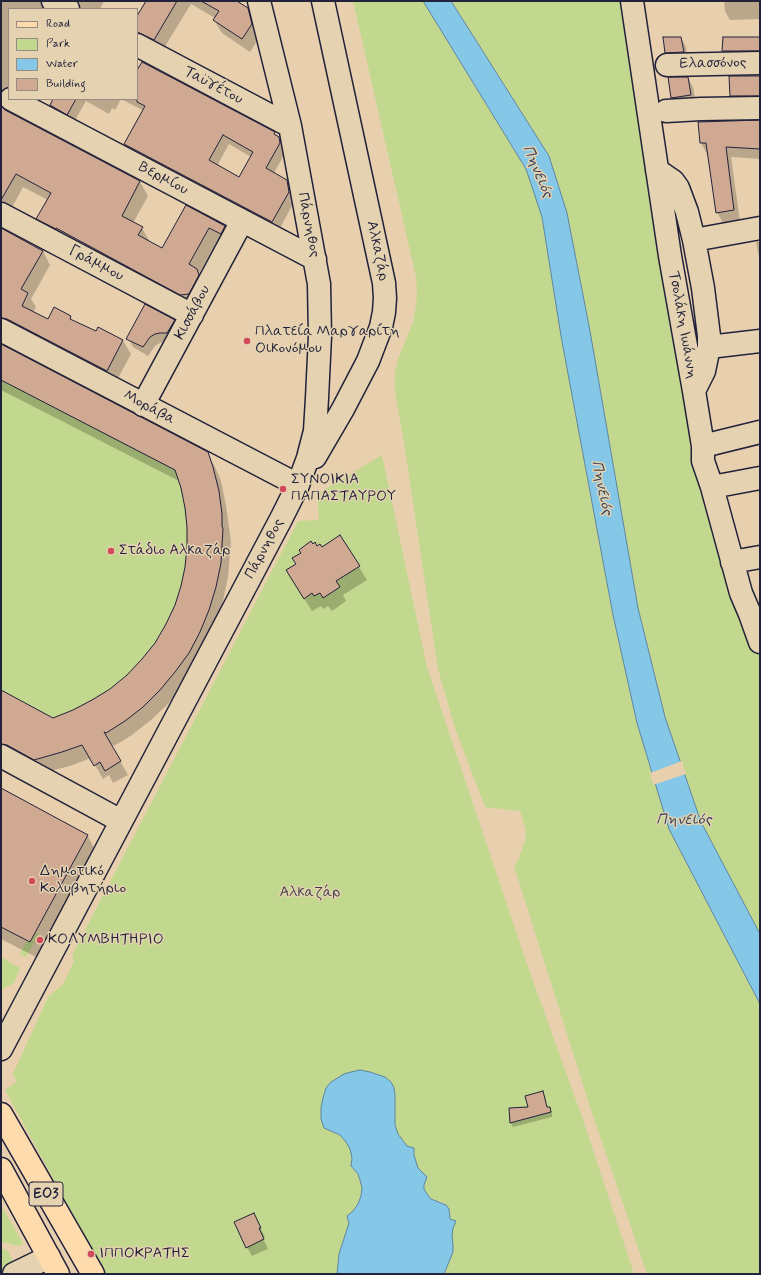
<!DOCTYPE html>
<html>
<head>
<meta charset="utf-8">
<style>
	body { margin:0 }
	#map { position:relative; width:761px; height:1275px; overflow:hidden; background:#e8d0ae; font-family:Mynerve,sans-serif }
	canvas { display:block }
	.frame { position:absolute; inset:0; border:2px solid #22223b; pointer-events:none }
	.legend { position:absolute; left:8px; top:8px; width:130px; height:92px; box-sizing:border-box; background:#e4d2b0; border:1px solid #968c81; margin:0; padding:5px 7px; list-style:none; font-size:12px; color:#22223b }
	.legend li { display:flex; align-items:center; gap:8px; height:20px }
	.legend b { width:20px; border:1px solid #968c81 }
</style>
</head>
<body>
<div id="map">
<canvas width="761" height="1275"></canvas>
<div class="frame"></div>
<ul class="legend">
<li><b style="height:5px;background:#fedbac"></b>Road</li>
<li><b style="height:11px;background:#c2d88e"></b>Park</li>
<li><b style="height:11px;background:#85c7e6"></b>Water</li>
<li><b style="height:11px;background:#d0a992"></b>Building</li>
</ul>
</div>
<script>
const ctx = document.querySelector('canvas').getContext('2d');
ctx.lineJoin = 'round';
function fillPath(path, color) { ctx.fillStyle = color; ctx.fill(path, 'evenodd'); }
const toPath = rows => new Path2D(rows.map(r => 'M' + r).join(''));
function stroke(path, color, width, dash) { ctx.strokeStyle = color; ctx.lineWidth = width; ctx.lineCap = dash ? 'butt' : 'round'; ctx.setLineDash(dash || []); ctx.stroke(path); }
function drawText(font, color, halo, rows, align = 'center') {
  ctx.font = font + ' Mynerve,sans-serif'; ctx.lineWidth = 3; ctx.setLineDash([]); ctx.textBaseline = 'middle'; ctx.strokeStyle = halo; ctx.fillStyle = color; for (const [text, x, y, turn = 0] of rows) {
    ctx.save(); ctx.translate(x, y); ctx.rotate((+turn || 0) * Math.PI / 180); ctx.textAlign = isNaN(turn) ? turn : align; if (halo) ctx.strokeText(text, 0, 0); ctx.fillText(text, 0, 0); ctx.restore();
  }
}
fillPath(toPath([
	[353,1,423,1,526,169,542,216,561,336,613,615,637,723,669,829,760,1004,760,1274,647,1274,591,1110,514,866,519,858,525,840,526,831,520,811,485,807,455,728,438,669,404,443,399,415,395,391,395,372,398,359,413,322,416,306,417,292,416,277],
	[451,1,620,1,693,434,760,648,760,934,701,822,665,717,638,608,590,331,567,213,549,156],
	[1,333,205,444,213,467,219,491,222,515,223,539,221,563,216,587,209,610,200,632,189,653,175,672,160,690,143,707,125,721,105,734,84,744,62,752,31,760,1,744],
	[382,455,427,667,528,967,581,1114,634,1274,444,1274,453,1245,452,1235,453,1221,450,1219,450,1212,444,1203,431,1199,427,1194,424,1189,424,1185,427,1177,418,1168,414,1155,414,1148,407,1146,398,1134,395,1125,394,1088,391,1082,385,1077,370,1072,331,1082,326,1088,323,1098,324,1128,340,1135,346,1142,350,1149,352,1158,351,1166,358,1174,360,1180,362,1188,361,1196,358,1204,353,1211,339,1254,337,1274,105,1274,5,1090,17,1082,13,1074,48,997,63,984,68,974,74,961,72,955,298,521,319,520,317,494],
	[36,933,39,934,26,957,20,954,27,941,30,943],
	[1,957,20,968,14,983,1,990],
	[1,1205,23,1243,19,1246,1,1242],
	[1,1248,7,1250,17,1268,6,1274,1,1274]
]), '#c2d88e');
const water = toPath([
	[423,1,451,1,549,156,567,213,590,331,638,608,665,717,701,822,760,934,760,1004,669,829,637,723,613,615,561,336,542,217,526,169,423,1],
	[360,1070,370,1072,385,1077,391,1082,394,1088,395,1095,395,1125,398,1134,407,1146,414,1148,414,1155,418,1168,427,1177,424,1185,424,1189,427,1194,431,1199,446,1205,449,1209,450,1219,456,1221,453,1228,452,1235,453,1245,453,1252,444,1274,337,1274,339,1254,349,1223,347,1216,353,1211,358,1204,361,1196,362,1188,360,1180,358,1174,351,1166,352,1158,350,1149,346,1142,340,1135,324,1128,321,1119,321,1108,323,1098,326,1088,331,1082,344,1074,351,1072,360,1070]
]);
fillPath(water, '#85c7e6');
stroke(water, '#5d85a2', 1);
fillPath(toPath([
	[682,761,686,774,653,785,650,773]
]), '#e8d0ae');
fillPath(toPath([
	[1,1,104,1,100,9,9,9,9,99,6,112,140,182,148,196,133,223,142,228,150,242,163,249,186,207,224,227,232,240,229,247,217,241,199,273,204,283,196,307,45,232,38,219,48,200,23,187,8,215,1,218],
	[147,1,235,1,247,9,255,23,259,38,250,52,222,33,214,20,215,18,191,4,161,53,137,38,137,18],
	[724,1,760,1,760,19,730,20,725,11],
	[681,38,686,47,688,61,672,61,666,52],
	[724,38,760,38,760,60,729,61,724,51],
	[137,72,274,133,279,137,284,148,285,153,274,173,286,180,292,191,294,202,278,232,131,154,125,144,144,111,121,99,137,99],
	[229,144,251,157,239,179,217,166],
	[760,76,760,106,737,106,731,96],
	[669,78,688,78,693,87,696,104,677,107,672,98],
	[54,99,121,99,115,110,112,108,109,114,86,101,73,124,57,115,51,105],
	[760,121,760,159,731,157,740,221,723,223,717,212,709,153,707,154,701,143,699,123],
	[1,229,43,251,50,265,31,299,36,307,33,313,48,321,70,317,73,322,97,333,99,329,123,341,131,354,115,384,1,334],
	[756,242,760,242,760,262],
	[174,321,179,330,165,341,160,343,155,346,148,356,133,347,128,338],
	[1,345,207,453,215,467,221,481,226,505,231,542,228,577,223,601,217,624,183,686,168,704,151,720,132,735,114,746,110,743,128,775,113,783,109,775,103,779,91,758,70,766,42,773,1,753,1,691,53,719,74,711,111,689,128,676,156,643,167,625,176,605,182,586,186,567,188,527,182,488,179,481,1,390],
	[340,536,367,580,343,595,346,601,332,611,328,606,323,609,321,606,312,611,295,584,297,564,317,547,322,548],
	[1,789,87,835,97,853,40,959,1,939],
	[542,1092,545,1096,547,1108,549,1108,552,1112,552,1117,513,1127,511,1123,529,1108],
	[258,1223,265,1237,263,1238,268,1249,252,1256,247,1247]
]), '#0003');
const building = toPath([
	[146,1,177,1,154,40,137,32,137,16,146,1],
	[201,1,237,1,248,8,252,24,242,39,213,20,219,11,201,1],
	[663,37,681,37,684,52,665,53,663,37],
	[723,37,760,37,760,51,722,51,723,37],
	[142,62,275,132,274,134,279,137,280,143,266,168,287,180,289,192,272,222,124,144,145,106,137,102,137,70,142,62],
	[223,135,253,152,239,177,209,160,223,135],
	[729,76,760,76,760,96,730,96,729,76],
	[668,77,688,77,691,95,671,98,668,77],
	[53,99,76,99,67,115,50,105,53,99],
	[1,106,5,110,140,181,122,216,143,227,138,235,162,248,186,205,225,226,221,234,209,228,189,264,197,269,199,275,189,294,180,295,56,228,56,229,36,219,51,193,16,174,1,200,1,106],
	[760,120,760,149,726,147,734,210,716,213,706,143,700,143,698,122,760,120],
	[1,228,43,251,21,289,28,293,22,306,48,319,54,307,71,316,70,319,96,331,98,327,123,340,107,371,7,319,1,318,1,228],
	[145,304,175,320,167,333,160,333,155,334,150,337,143,347,126,339,145,304],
	[1,344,208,452,213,467,219,491,222,514,222,527,223,528,221,563,216,587,209,610,200,632,189,653,175,672,160,690,143,707,125,721,106,733,104,732,121,761,105,771,100,762,94,766,82,745,62,752,34,760,7,745,1,744,1,690,53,718,73,710,92,700,110,689,127,675,142,659,155,643,166,624,175,605,181,586,185,567,187,547,187,527,185,508,181,488,175,470,1,380,1,344],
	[340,535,360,566,336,581,340,587,323,598,320,593,314,596,312,593,304,599,286,570,296,564,292,558,301,553,299,550,311,541,313,544,315,542,317,546,320,544,322,547,340,535],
	[1,788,88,835,30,942,1,927,1,788],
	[543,1091,547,1107,550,1107,551,1112,510,1123,509,1108,528,1107,525,1096,543,1091],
	[254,1213,261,1228,259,1228,264,1239,246,1248,234,1222,254,1213]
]);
fillPath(building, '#d0a992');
stroke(building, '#22223b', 1);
const minor = toPath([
	[53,1,68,9],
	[632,1,670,256,694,391,703,446,703,461,712,487,741,593,750,614,760,642],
	[137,45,290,126],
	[667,65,760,63],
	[11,99,315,259],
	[666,111,701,109,760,108],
	[657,170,673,181,678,188,687,212,694,240,760,228],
	[1,214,192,315],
	[1,330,298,485],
	[709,347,760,341],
	[694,391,704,371,709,347,709,336,703,288,694,240],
	[143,405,242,221],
	[703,446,760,432],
	[315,457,343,409,368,361,381,327,384,312,385,298,384,283,323,1],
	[712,487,760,478],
	[732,562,760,557],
	[1,756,121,821],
	[1,1049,281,519,298,485,308,458,315,431,317,398,320,336,319,284,290,126,259,1],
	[14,1274,49,1257]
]);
const major = toPath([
	[1,1114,93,1274],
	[1,1169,58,1274]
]);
stroke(minor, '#22223b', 25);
stroke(major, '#22223b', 25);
stroke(minor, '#e4d2b0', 22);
stroke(major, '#fedbac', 22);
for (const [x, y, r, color] of [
	[247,341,4,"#d1495b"],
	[283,489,4,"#d1495b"],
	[111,551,4,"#d1495b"],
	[32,881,4,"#d1495b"],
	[40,940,4,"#d1495b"],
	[91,1254,4,"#d1495b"]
]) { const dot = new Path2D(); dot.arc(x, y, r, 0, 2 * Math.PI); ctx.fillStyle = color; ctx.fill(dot); stroke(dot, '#e4d2b0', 1.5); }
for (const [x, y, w] of [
	[46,1194,34]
]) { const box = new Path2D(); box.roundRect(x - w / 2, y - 12, w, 24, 3); ctx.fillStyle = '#e4d2b0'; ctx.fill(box); stroke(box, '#22223b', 1); }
drawText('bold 14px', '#22223b', null, [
	["ΕΟ3",46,1194]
]);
drawText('15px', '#22223b', '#e4d2b0', [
	["Ελασσόνος",713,64,-1],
	["Ταϋγέτου",213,86,28],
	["Βερμίου",163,179,28],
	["Πάρνηθος",308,225,79],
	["Αλκαζάρ",377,251,78],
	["Γράμμου",96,264,28],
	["Κισσάβου",193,313,-62],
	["Τσολάκη Ιωάννη",682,325,80],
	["Μοράβα",149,408,28],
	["Πάρνηθος",265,549,-62]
]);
drawText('15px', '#22223b', '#e4d2b0', [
	["Πλατεία Μαργαρίτη",255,332],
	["Οικονόμου",255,349],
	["ΣΥΝΟΙΚΙΑ",291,480],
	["ΠΑΠΑΣΤΑΥΡΟΥ",291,497],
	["Στάδιο Αλκαζάρ",119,551],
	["Δημοτικό",40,872],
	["Κολυβητήριο",40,889],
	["ΚΟΛΥΜΒΗΤΗΡΙΟ",48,940],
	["ΙΠΠΟΚΡΑΤΗΣ",99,1254]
], 'left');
drawText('15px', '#3a3d47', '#e4d2b0', [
	["Αλκαζάρ",310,893]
]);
drawText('italic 16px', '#36435d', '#e4d2b0', [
	["Πηνειός",537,172,67],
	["Πηνειός",601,488,78],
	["Πηνειός",684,821]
]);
</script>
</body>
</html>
